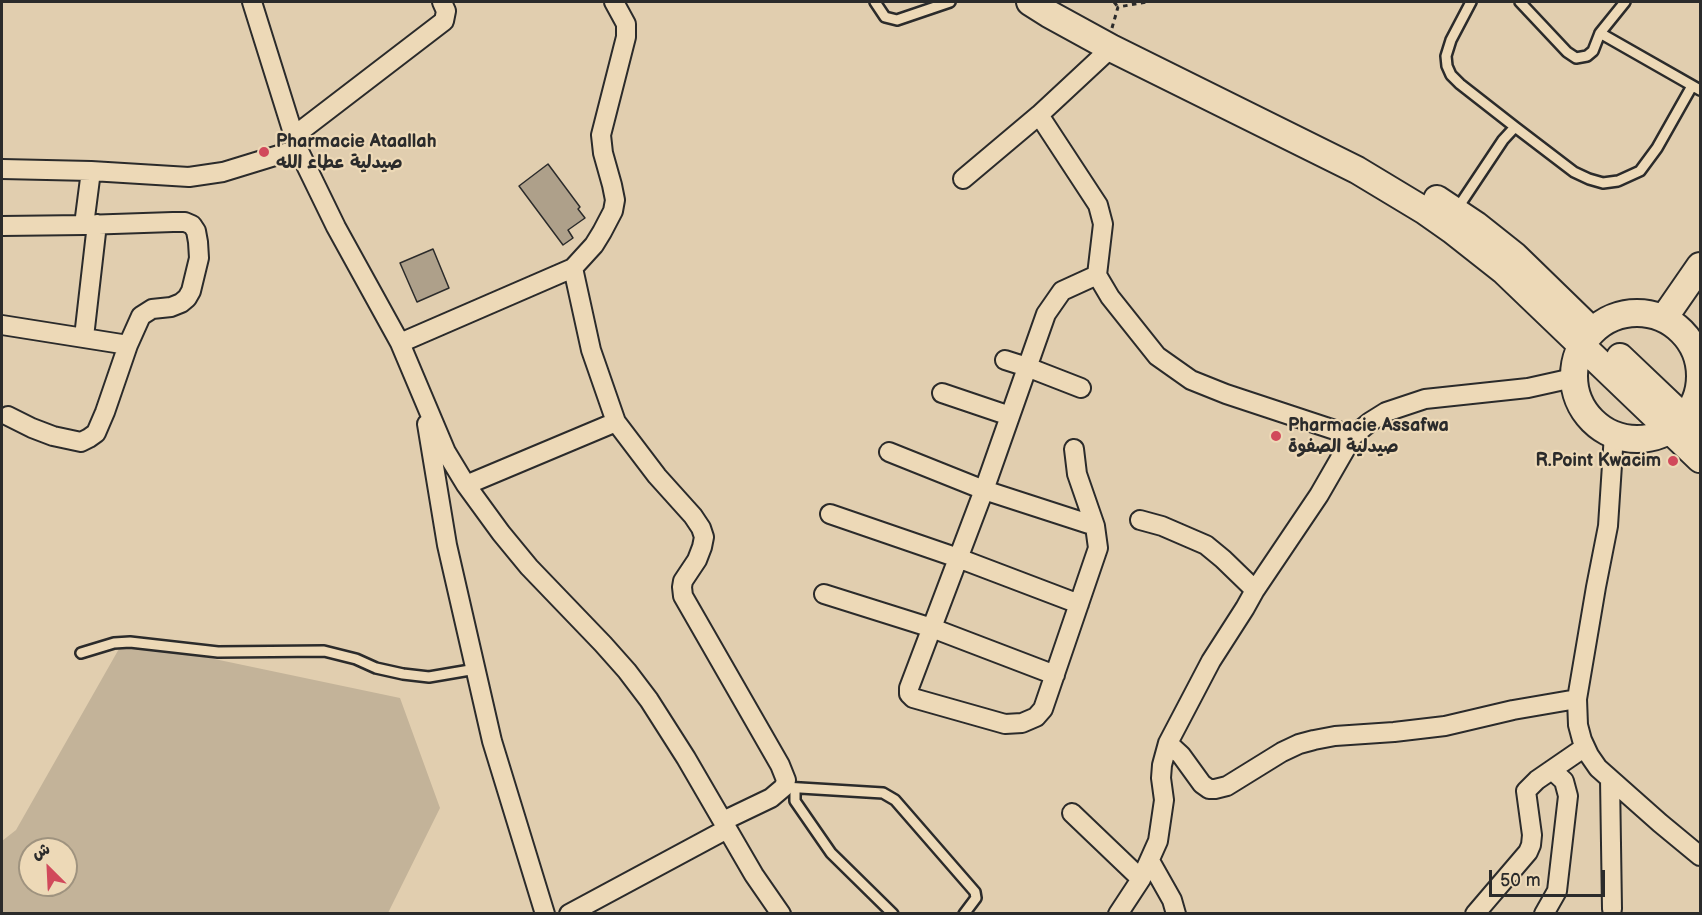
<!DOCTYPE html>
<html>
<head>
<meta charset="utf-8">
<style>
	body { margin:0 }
	#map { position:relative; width:1702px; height:915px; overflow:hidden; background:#e1ceaf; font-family:"Balsamiq Sans","Playpen Sans Arabic",sans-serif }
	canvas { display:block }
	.frame { position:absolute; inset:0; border:3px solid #2b2b2b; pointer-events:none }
	.north { position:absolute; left:18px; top:837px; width:60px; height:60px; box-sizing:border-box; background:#edd9b7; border:2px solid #9f937f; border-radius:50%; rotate:336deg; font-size:16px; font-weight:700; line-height:24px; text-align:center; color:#2b2b2b }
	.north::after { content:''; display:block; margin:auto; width:21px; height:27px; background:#d1495b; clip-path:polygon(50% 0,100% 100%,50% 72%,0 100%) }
	.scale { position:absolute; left:1489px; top:870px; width:116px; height:27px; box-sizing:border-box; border:3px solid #2b2b2b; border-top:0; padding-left:8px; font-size:18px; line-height:21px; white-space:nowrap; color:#2b2b2b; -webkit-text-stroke:4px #edd9b7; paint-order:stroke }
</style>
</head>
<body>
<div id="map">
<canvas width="1702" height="915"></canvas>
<div class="frame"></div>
<div class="north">ش</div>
<div class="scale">50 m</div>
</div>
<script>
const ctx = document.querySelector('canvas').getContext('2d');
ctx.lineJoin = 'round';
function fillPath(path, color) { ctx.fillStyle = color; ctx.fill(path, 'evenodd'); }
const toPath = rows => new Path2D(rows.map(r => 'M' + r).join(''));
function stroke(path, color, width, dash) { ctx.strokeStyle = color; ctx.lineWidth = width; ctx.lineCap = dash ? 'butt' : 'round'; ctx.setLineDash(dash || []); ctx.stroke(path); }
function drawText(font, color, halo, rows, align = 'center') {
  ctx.font = font + ' "Balsamiq Sans","Playpen Sans Arabic",sans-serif'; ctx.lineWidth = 4.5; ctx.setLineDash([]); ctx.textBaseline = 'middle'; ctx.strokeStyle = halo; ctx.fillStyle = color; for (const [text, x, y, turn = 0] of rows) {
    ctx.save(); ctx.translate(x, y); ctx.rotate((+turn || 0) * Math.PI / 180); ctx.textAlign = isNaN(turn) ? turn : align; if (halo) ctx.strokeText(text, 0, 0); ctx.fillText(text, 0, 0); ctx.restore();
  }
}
fillPath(toPath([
	[124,640,400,698,440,808,388,913,2,914,2,841,16,830],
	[30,849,66,849,66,885,30,885]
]), '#c3b399');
const building = toPath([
	[548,164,580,207,578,209,585,218,568,230,573,238,563,245,519,186,548,164],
	[433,249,449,288,417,302,400,263,433,249]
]);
fillPath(building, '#aea08a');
stroke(building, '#2b2b2b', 1.5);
const lane = toPath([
	[875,2,885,17,897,20,950,2],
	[1471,2,1451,40,1446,56,1447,66,1451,75,1460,84,1515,127,1574,172,1589,179,1603,183,1618,181,1640,171,1657,148,1692,86],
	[1520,2,1567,52,1576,58,1587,56,1593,51,1600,33],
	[1625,2,1600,33,1700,90],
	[1457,209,1503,140,1515,127],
	[81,653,114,643,130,642,218,652,324,651,356,659,376,668,403,674,429,677,476,669],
	[784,787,883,793,895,800,975,892,976,898,964,914],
	[795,788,795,801,831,853,893,914]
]);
const street = toPath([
	[252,2,298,149,336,227,400,343,446,452,466,485,501,533,529,567,603,644,627,671,649,700,686,758,754,875,781,914],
	[1111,48,1039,115,1098,205,1103,224,1097,275,1110,297,1157,356,1191,380,1226,394,1353,436],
	[294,136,444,21,446,11,442,2],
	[2,169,91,171],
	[963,179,1039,115],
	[2,226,84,225],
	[573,268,591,350,616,422,657,476,693,516,701,528,704,537,702,547,697,560,683,581,682,587,683,596,780,765,786,780,784,787,771,798,723,821],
	[2,325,128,345],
	[84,337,97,224],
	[400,343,573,268,594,245,602,232,613,211,615,200,612,185,603,153,601,135,626,37,626,24,614,2],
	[1005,360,1027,367,1081,388],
	[1699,365,1700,365],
	[942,393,1010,416],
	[8,416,32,428,53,436,81,442,89,438,96,433,105,412,128,345,141,316,152,309,171,307,181,303,187,298,191,291,199,258,198,242,196,231,192,225,185,222,173,222,84,225,91,171,189,177,223,172,298,149],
	[427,424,447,545,492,741,545,914],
	[1614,434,1608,526,1596,587,1577,699,1578,725,1582,740,1589,755,1598,768,1660,823,1700,856],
	[1074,449,1077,474,1095,526,1098,548,1043,709,1036,717,1022,723,1005,724,913,698,909,694,909,688,984,490,1046,314,1062,291,1097,275],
	[889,452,984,490,1095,526],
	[466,485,616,422],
	[830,514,958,558,1079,604],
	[1140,520,1162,526,1206,545,1223,559,1255,590],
	[824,594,932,628,1055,675],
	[1168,743,1181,755,1202,784,1209,789,1215,789,1227,786,1282,752,1299,744,1314,740,1335,736,1394,732,1445,726,1513,710,1577,699],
	[1610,779,1612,909],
	[1072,813,1141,879],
	[1150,861,1172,900,1176,914],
	[569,914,727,829],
	[1118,914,1141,879,1158,841,1164,800,1161,778,1162,765,1168,743,1211,661,1245,608,1255,590,1319,495,1353,436,1370,422,1386,412,1425,399,1528,388,1573,378],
	[1475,914,1528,852,1531,845,1532,835,1526,791,1537,780,1585,747],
	[1544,914,1557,891,1568,796,1564,781,1552,770]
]);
const secondary = toPath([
	[1030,2,1049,14,1111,48,1357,170,1425,211,1452,230,1504,271,1700,459],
	[1437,199,1476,225,1515,256,1585,324],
	'1574 376a63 63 0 1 1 126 0a63 63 0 1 1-126 0Z',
	[1664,318,1700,266],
	[1620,357,1700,433]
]);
stroke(lane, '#2b2b2b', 14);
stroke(street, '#2b2b2b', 22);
stroke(secondary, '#2b2b2b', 30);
stroke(toPath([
	[1114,2,1118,7],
	[1112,28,1118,7,1147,2]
]), '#2b2b2b', 3, [4.5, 4.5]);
stroke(lane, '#edd9b7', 9);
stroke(street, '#edd9b7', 18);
stroke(secondary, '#edd9b7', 26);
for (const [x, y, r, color] of [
	[264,152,6,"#d1495b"],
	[1276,436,6,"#d1495b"],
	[1673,461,6,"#d1495b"]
]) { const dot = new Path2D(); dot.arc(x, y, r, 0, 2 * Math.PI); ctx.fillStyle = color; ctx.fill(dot); stroke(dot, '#edd9b7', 2); }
drawText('bold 18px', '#2b2b2b', '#edd9b7', [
	["Pharmacie Ataallah",276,142],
	["صيدلية عطاء الله",276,163],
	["Pharmacie Assafwa",1288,426],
	["صيدلية الصفوة",1288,447],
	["R.Point Kwacim",1661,461,"right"]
], 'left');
</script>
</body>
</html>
